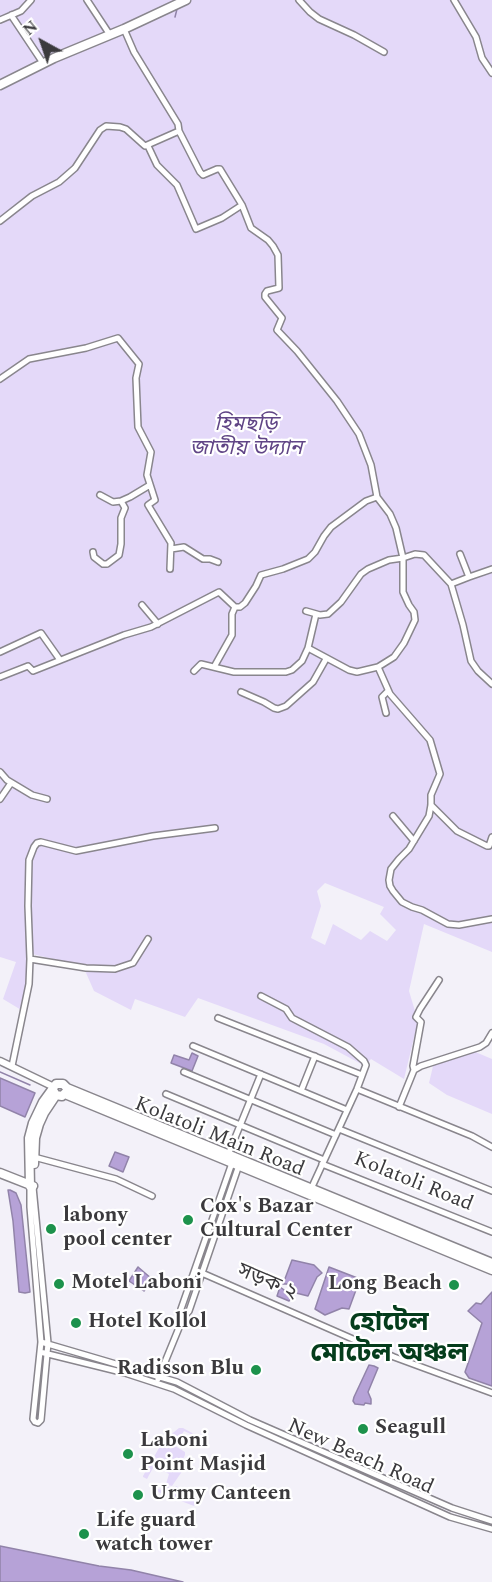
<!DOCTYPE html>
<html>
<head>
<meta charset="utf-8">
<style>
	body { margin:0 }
	#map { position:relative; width:492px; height:1582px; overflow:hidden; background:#f3f1f9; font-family:Spectral,serif }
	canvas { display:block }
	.north { position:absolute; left:12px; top:12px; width:60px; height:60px; -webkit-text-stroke:4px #fff; paint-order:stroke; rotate:320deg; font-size:16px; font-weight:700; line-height:24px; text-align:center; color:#3b3a3d }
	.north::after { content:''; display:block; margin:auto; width:21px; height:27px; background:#3b3a3d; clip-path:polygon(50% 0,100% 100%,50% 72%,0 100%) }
</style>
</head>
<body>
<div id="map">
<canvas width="492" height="1582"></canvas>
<div class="north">N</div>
</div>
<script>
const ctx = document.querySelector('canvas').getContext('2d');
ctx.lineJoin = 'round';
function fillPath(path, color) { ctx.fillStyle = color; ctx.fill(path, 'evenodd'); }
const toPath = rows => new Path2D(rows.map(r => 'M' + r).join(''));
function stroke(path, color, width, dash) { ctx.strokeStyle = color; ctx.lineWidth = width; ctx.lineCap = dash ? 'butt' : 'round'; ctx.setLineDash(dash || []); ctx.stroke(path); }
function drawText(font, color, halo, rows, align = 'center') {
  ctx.font = font + ' Spectral,"Noto Sans Bengali",serif'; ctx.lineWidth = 4.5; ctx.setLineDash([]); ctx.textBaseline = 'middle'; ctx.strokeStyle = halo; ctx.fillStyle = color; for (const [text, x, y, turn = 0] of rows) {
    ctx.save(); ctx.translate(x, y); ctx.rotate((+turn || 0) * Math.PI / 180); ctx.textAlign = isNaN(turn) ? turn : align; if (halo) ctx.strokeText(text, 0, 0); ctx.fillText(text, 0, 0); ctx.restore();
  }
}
fillPath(toPath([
	[0,0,492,0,492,952,424,924,409,991,418,1021,404,1079,371,1059,365,1066,324,1044,198,998,185,1017,135,999,131,1010,94,991,83,966,28,953,23,1011,3,999,16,962,0,957],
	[325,883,384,907,380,914,396,930,387,941,370,931,361,940,333,924,325,945,311,938,321,906,317,891],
	[473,1051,492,1059,492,1114,447,1095,429,1083,434,1062],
	[179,1428,183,1428,194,1434,193,1435,184,1431,175,1446,185,1452,185,1455,179,1467,183,1470,172,1486,168,1485,170,1489,167,1495,155,1491,156,1488,161,1490,164,1484,166,1484,169,1474,154,1466,147,1479,143,1477,143,1476,163,1441],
	[176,1486,198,1498,194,1506,168,1496]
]), '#e4d9f9');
const water = toPath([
	[192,1053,198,1056,192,1071,171,1063,174,1055,189,1060,192,1053],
	[0,1078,35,1093,25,1117,0,1106,0,1078],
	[115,1152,129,1157,123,1172,109,1166,115,1152],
	[8,1190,10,1190,16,1193,21,1205,30,1292,25,1293,19,1292,13,1221,8,1190],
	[292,1260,314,1265,322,1273,317,1277,308,1296,296,1293,289,1301,277,1296,280,1287,287,1292,292,1293,295,1289,292,1284,283,1284,292,1260],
	[138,1267,152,1279,144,1291,129,1281,138,1267],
	[329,1267,360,1279,349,1309,342,1308,325,1315,315,1309,329,1267],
	[492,1292,492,1386,469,1378,465,1372,482,1323,468,1311,476,1303,481,1304,492,1292],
	[369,1365,374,1366,378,1368,368,1392,371,1399,371,1404,365,1403,364,1405,355,1404,353,1401,354,1397,369,1365],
	[0,1546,99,1566,131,1570,183,1582,0,1582,0,1546]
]);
fillPath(water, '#b6a2d7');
stroke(water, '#9183a9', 1.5);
stroke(toPath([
	[175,17,177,9],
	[0,1072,30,1085]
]), '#9183a9', 1.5);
const minor = toPath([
	[87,0,110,35],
	[299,0,310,12,319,19,354,35,384,52],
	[454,0,476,37,482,58,492,73],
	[11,15,43,63],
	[0,20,21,11,31,0],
	[124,29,134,52,178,124,179,131,200,172,203,175,217,169,220,169,242,205,251,228,268,240,273,246,278,255,279,288,267,291,265,294,265,297,282,318,277,330,297,351,337,401,359,434,371,465,377,497,390,514,396,528,403,558,415,554,424,555,451,584,469,577,492,569],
	[148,146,157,165,177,185,196,229,222,218,242,205],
	[0,221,32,196,59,182,75,168,100,130,106,126,120,127,126,129,145,146,179,131],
	[0,379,29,359,86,348,118,338,139,364,136,378,138,427,151,452,147,475,155,500,148,505,171,543,170,569],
	[100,495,113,502,121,501,130,497,150,485],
	[171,549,184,547,203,559,210,559,218,562],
	[93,552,94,557,103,564,107,564,119,555,121,544,121,518,125,508,121,501],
	[460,554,469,577],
	[451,584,463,625,471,661,478,671,492,684],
	[142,605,158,624],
	[306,611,320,615,328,614,341,602,361,574,368,569,389,560,403,558,403,592,409,605,414,612,415,620,404,643,394,657,378,667,357,672,349,670,308,648],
	[0,652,41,633,60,660],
	[214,667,232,635,232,614,235,607,240,607,245,603,256,586,261,575,283,569,308,559,315,552,324,536,331,527,366,501,377,497],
	[378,667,390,694,430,740,440,774,431,795,431,805,429,816,409,849,399,859,391,869,389,880,390,886,393,891,402,902,412,907,422,910,448,924,459,925,492,919],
	[194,671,201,664,234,672,286,672,292,670,302,661,308,648,316,614],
	[0,677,28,666,33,671,124,635,151,627,219,592,235,607],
	[241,692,264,702,274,708,278,709,286,706,313,682,326,659],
	[386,713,382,697,388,691],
	[0,772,7,780,32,795,47,799],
	[0,799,11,783],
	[431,805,457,831,487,846,489,846,492,837],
	[393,816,414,841],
	[30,959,28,906,29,860,34,847,37,843,41,842,76,851,153,836,215,828],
	[261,996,286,1009,292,1018,348,1047,364,1061,366,1065,357,1089,311,1189],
	[218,1018,362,1075],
	[193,1046,347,1110],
	[12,1066,29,984,30,959,86,968,115,969,133,963,148,939],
	[414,1070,413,1066,421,1022,416,1017,420,1009,439,980],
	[184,1072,336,1135],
	[357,1089,472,1136,492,1147],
	[301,1091,315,1056],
	[166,1094,324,1160],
	[399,1107,414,1070,421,1066,480,1047,486,1043,492,1033],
	[339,1129,492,1191],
	[228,1155,261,1074],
	[34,1157,116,1179,152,1196],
	[322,1164,492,1232],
	[30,1186,30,1207,41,1342,33,1419,35,1422,38,1423,41,1420,48,1343,33,1187],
	[195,1270,394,1357,492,1393],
	[183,1318,181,1309,232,1163],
	[41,1342,177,1382,250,1420,452,1508,492,1521],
	[40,1352,125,1373,174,1389,246,1425,450,1517,492,1529],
	[158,1379,183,1318,189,1311,239,1165]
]);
const tertiary = toPath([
	[0,1061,54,1087]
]);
const primary = toPath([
	[0,85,54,58,124,29,186,0]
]);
const trunk = toPath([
	[67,1088,492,1263],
	[65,1094,492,1270],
	[34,1164,35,1138,39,1124,44,1113,56,1095],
	[0,1173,33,1186],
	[30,1186,29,1138,33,1123,43,1102,56,1084,63,1084,67,1088,67,1091,62,1096,56,1095,53,1090]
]);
stroke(minor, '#89868d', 8);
stroke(tertiary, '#89868d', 9);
stroke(primary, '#89868d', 11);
stroke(trunk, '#89868d', 11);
stroke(minor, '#fff', 5);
stroke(tertiary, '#fff', 6);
stroke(primary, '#fff', 8);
stroke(trunk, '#fff', 8);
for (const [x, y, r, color] of [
	[188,1220,6,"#1d924c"],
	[51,1229,6,"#1d924c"],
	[59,1284,6,"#1d924c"],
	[454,1285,6,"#1d924c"],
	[76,1323,6,"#1d924c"],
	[256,1370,6,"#1d924c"],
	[363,1429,6,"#1d924c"],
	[128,1454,6,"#1d924c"],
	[138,1495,6,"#1d924c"],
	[84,1534,6,"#1d924c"]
]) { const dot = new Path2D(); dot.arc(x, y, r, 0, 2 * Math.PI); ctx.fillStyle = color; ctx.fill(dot); stroke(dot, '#fff', 2); }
drawText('italic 21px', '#604586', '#fff', [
	["হিমছড়ি",246,426],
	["জাতীয় উদ্যান",246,450]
]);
drawText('21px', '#3b3a3d', '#fff', [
	["Kolatoli Main Road",219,1138,22],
	["Kolatoli Road",413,1183,22],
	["সড়ক ২",267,1283,23],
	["New Beach Road",360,1458,24]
]);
drawText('bold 21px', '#3b3a3d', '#fff', [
	["Cox's Bazar",200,1208],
	["Cultural Center",200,1232],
	["labony",63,1217],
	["pool center",63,1241],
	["Motel Laboni",71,1284],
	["Long Beach",442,1285,"right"],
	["Hotel Kollol",88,1323],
	["Radisson Blu",244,1370,"right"],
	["Seagull",375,1429],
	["Laboni",140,1442],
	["Point Masjid",140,1466],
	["Urmy Canteen",150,1495],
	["Life guard",96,1522],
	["watch tower",96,1546]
], 'left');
drawText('bold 27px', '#053d1c', '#fff', [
	["হোটেল",389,1325],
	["মোটেল অঞ্চল",389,1356]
]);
</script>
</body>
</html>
